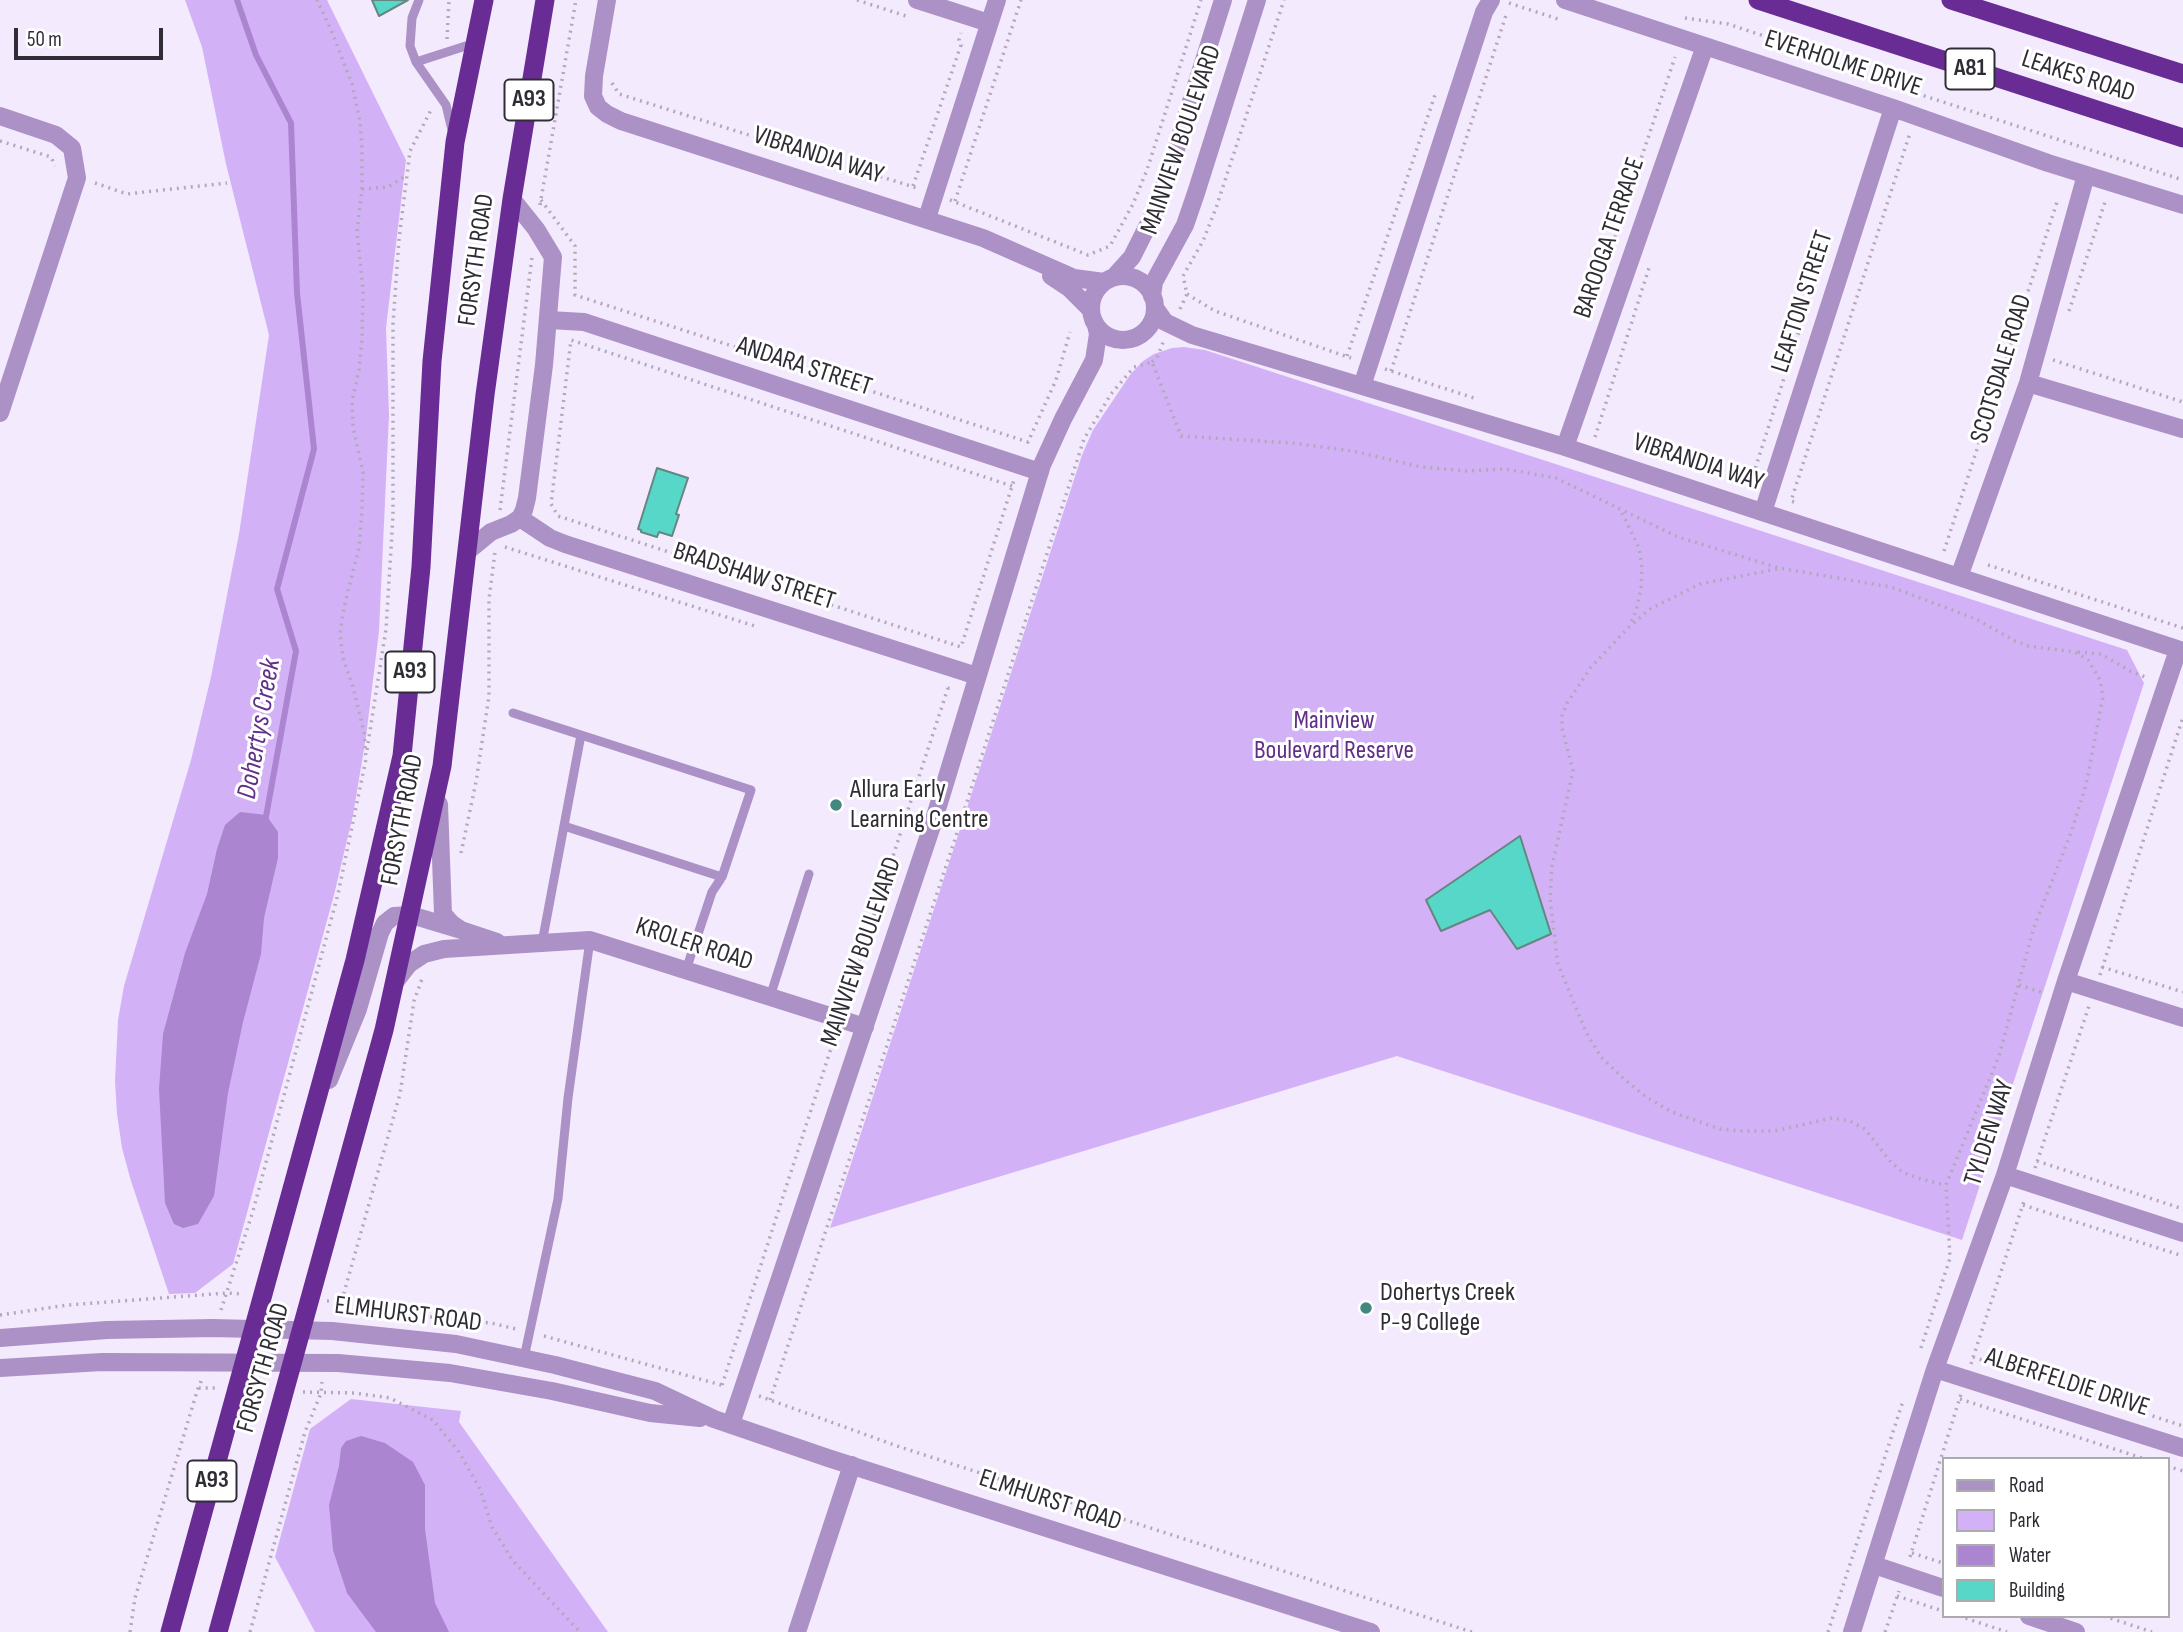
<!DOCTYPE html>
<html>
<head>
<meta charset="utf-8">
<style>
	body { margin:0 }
	#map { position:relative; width:2183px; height:1632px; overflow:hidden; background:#f4eafe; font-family:"Sofia Sans Condensed",sans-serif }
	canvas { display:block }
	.legend { position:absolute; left:1942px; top:1457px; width:228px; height:161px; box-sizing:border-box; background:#fff; border:2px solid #acabae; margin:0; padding:9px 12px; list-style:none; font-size:21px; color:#302c35 }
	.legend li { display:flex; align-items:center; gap:14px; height:35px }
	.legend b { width:35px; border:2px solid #acabae }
	.scale { position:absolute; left:14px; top:28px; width:149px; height:32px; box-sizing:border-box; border:4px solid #302c35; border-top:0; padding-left:9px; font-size:21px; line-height:24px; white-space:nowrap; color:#302c35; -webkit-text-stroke:5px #fff; paint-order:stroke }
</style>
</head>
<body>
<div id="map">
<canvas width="2183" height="1632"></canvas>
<ul class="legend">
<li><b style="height:9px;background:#ab91c5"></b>Road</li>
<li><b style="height:19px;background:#d3b1f7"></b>Park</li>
<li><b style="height:19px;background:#ab85d0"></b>Water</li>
<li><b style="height:19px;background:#56d7c8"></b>Building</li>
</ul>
<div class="scale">50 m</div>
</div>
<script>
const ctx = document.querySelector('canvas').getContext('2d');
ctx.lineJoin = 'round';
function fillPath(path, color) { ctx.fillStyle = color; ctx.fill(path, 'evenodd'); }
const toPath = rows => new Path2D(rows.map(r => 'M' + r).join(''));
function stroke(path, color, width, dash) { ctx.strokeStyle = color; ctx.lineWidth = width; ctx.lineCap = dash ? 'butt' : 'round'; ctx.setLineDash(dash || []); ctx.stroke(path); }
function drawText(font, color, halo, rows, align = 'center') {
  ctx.font = font + ' "Sofia Sans Condensed",sans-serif'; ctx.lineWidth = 6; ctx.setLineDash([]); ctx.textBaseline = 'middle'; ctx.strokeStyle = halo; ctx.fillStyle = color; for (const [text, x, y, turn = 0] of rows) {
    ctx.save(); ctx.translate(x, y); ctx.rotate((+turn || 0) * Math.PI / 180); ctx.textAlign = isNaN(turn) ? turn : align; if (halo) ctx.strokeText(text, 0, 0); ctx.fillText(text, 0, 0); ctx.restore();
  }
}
fillPath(toPath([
	[185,0,327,0,406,160,386,328,389,415,379,631,366,737,353,815,334,895,233,1264,195,1293,169,1294,131,1181,122,1148,117,1114,115,1081,118,1020,124,986,191,760,211,677,239,534,269,335,226,164,202,47],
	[1184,347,1205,350,2127,650,2144,683,1962,1240,1397,1056,830,1228,1082,455,1093,430,1130,375,1143,361,1154,354,1172,348],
	[351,1399,461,1411,459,1422,608,1632,315,1632,275,1557,310,1429]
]), '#d3b1f7');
fillPath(toPath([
	[240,812,266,815,278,832,278,858,264,918,261,954,243,1022,228,1093,214,1196,198,1224,183,1228,174,1224,165,1203,159,1089,163,1034,185,953,207,894,217,849,225,825],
	[361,1436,385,1443,413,1462,425,1485,425,1529,435,1603,449,1632,376,1632,347,1593,333,1550,329,1505,339,1466,341,1448,346,1441]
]), '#ab85d0');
stroke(toPath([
	[237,0,256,55,291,123,297,293,314,449,277,589,296,651,265,822]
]), '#ab85d0', 6);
const building = toPath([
	[372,0,408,0,379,16,372,0],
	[657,468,688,478,676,514,679,515,672,536,659,532,657,537,641,532,641,530,638,529,657,468],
	[1520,836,1551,934,1517,949,1490,910,1441,931,1426,900,1520,836]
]);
fillPath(building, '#56d7c8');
stroke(building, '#668681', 2);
stroke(toPath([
	[857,0,906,16],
	[1509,3,1558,19],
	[1685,18,1728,24,1785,43,1857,74,2183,180],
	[447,39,449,0],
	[612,83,619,94,920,189],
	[0,141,51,157,55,166],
	[95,183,127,194,227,183],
	[913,186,961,45,959,40,961,33],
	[362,189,388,187,407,175],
	[541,200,575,246,575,295,1028,442,1056,380,1070,332],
	[950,200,1088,255,1110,246,1133,204,1147,170,1201,0],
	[955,201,1021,0],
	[540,205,576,0],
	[1187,294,1215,311,1351,358],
	[1595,297,1675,57],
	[1180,309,1187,294,1183,276,1203,241,1216,208,1284,0],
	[2069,311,2106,199],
	[1347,356,1435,95],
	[2053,360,2183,402],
	[1152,362,1157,358,1164,340],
	[1385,369,1474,398],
	[1391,371,1507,12],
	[1595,437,1649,268],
	[1012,486,571,340,551,504,558,516,961,647,1014,480],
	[1749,488,1800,328],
	[1794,502,1791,501,1910,133,1911,134],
	[500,510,532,257],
	[1622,513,1639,548,1642,567,1641,589,1636,611,1630,625],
	[505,547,758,627],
	[1944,551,2057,202],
	[1988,565,2183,628],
	[1777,569,1700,584,1650,609,1629,627,1591,667,1567,703,1562,716,1562,728,1573,771,1552,866,1550,898,1558,964,1586,1032,1601,1057,1624,1079,1646,1097,1672,1112,1720,1129,1742,1131,1774,1131,1832,1118,1850,1121,1865,1129,1890,1161,1902,1172,1921,1179,1946,1185],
	[2078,652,2101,654,2130,671,2148,678],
	[367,750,386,629,393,516,393,324,399,239,410,151,432,108],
	[906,816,948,688,945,687],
	[461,853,476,782,489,696,489,599,495,552],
	[2102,967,2183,992],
	[2100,975,2183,717],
	[2019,985,2044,993],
	[846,1002,906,816,915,820],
	[2037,1161,2183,1209],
	[2035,1168,2089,1006],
	[2023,1205,2183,1256],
	[327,1301,343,1300,391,1313,491,1323,516,1329],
	[221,1310,253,1211,338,894,366,759,364,732,353,687,343,658,340,634,344,607,359,548,362,511,363,472,353,427,352,401,359,370,362,339,363,290,357,232,362,189,362,149,360,122,352,84,332,32,317,0],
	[338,1314,400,1094,414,1001,422,979],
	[0,1315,68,1305,227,1293,243,1294],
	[544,1336,725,1386],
	[1973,1357,2183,1426],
	[1971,1364,2024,1201],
	[201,1381,199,1388,219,1388],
	[722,1385,835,1036],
	[303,1392,354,1393,390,1398,433,1420,459,1452,480,1489,492,1527,513,1561,580,1632],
	[759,1396,900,1447,1472,1632],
	[1960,1399,2145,1459],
	[770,1400,956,836,1084,439,1111,394,1134,367,1152,362,1181,436,1292,443,1353,451,1421,467,1467,471,1505,469,1556,478,1678,537,1779,568,1891,587,1976,619,2015,641,2029,646,2075,652,2088,660,2100,680,2103,697,2086,785,2072,830,2034,927,1999,1056,1946,1185,1950,1258,1920,1351],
	[2167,1466,2183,1471],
	[1912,1553,1943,1563],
	[1910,1557,1961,1394],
	[1897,1596,1943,1611],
	[1959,1616,2007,1632],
	[2104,1616,2152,1632],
	[130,1632,135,1598,198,1388],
	[250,1632,305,1432,321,1393,322,1382],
	[1828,1632,1903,1401],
	[1885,1632,1899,1591]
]), '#b1a9b9', 3.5, [2, 5]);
stroke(toPath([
	[419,0,412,18,410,46,416,62,446,105,452,130],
	[416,62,475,43],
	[513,713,751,790,722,877,712,892,686,970],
	[564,826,722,877],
	[542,943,581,735],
	[770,997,809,874],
	[524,1358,558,1199,568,1098,590,940]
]), '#ab91c5', 9);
stroke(toPath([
	[607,0,594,76,593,96,598,107,607,114,621,121,983,238,1074,278,1104,282],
	[917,0,989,23],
	[1565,0,1893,108,2048,163,2183,205],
	[0,116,56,135,72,148,77,178,0,413],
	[927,218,997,0],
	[1051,276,1069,288,1091,310],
	'1091 308a32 32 0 1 1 64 0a32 32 0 1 1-64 0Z',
	[1114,277,1132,257,1153,215,1165,184,1223,0],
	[1152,296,1154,282,1185,225,1196,193,1257,0],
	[1155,308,1165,322,1192,335,1565,447,2183,651],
	[549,320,584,322,1040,472],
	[2028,383,2183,429],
	[1362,386,1484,12,1491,0],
	[1565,447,1705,46],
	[1763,512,1893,108],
	[520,518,550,538,565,544,977,676],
	[469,550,491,532,511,524,520,518,524,510,527,498,544,365,553,257,536,229,512,199],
	[1959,577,2028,383,2086,175],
	[439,804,443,914,451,923,461,930,497,942],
	[2066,981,2183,1018],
	[395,982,409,964,424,954,444,949,590,940,865,1027],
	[329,1080,358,1009,380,933,385,923,394,916,411,915,461,930],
	[2005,1175,2183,1233],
	[1935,1369,2183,1448],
	[731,1424,932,826,1042,465,1063,419,1094,360,1098,334,1096,325],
	[1874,1565,1943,1588],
	[2029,1616,2076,1632],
	[797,1632,852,1465],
	[1852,1632,1935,1369,2005,1175,2066,981,2178,650]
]), '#ab91c5', 18);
stroke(toPath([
	[0,1338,107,1330,213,1328,332,1331,456,1344,555,1365,655,1391,714,1419,828,1458,1371,1632],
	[0,1368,102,1362,338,1363,450,1373,552,1391,650,1413,700,1418]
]), '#ab91c5', 18);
stroke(toPath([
	[1758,0,2183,138],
	[1951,0,2183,74],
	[170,1632,355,960,402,756,421,567,432,361,455,142,484,0],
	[218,1632,384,1030,442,766,485,395,512,199,545,0]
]), '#682c94', 19);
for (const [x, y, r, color] of [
	[836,805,7,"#42887f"],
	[1366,1308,7,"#42887f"]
]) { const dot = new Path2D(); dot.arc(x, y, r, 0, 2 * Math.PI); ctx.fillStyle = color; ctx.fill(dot); stroke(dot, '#fff', 2.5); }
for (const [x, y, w] of [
	[1970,69,49],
	[529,100,49],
	[410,672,49],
	[212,1481,49]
]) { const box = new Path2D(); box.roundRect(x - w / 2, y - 20.5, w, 41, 5); ctx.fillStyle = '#fff'; ctx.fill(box); stroke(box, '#302c35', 2); }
drawText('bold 24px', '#302c35', null, [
	["A81",1970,69],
	["A93",529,100],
	["A93",410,672],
	["A93",212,1481]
]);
drawText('26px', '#302c35', '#fff', [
	["EVERHOLME DRIVE",1843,64,18],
	["LEAKES ROAD",2078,77,18],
	["MAINVIEW BOULEVARD",1182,140,-71],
	["VIBRANDIA WAY",818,156,18],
	["BAROOGA TERRACE",1610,238,-71],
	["FORSYTH ROAD",477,260,-82],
	["LEAFTON STREET",1803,302,-72],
	["ANDARA STREET",804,367,18],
	["SCOTSDALE ROAD",2002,369,-73],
	["VIBRANDIA WAY",1698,463,18],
	["BRADSHAW STREET",754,577,18],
	["FORSYTH ROAD",403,820,-79],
	["KROLER ROAD",694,945,18],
	["MAINVIEW BOULEVARD",862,952,-71],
	["TYLDEN WAY",1990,1133,-72],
	["ELMHURST ROAD",408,1315,7],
	["FORSYTH ROAD",264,1368,-74],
	["ALBERFELDIE DRIVE",2067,1383,18],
	["ELMHURST ROAD",1050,1501,18]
]);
drawText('26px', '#612f88', '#fff', [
	["Mainview",1334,721],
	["Boulevard Reserve",1334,751]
]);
drawText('26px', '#302c35', '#fff', [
	["Allura Early",850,790],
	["Learning Centre",850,820],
	["Dohertys Creek",1380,1293],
	["P-9 College",1380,1323]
], 'left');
drawText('italic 28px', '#613089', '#fff', [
	["Dohertys Creek",260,729,-80]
]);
</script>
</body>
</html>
